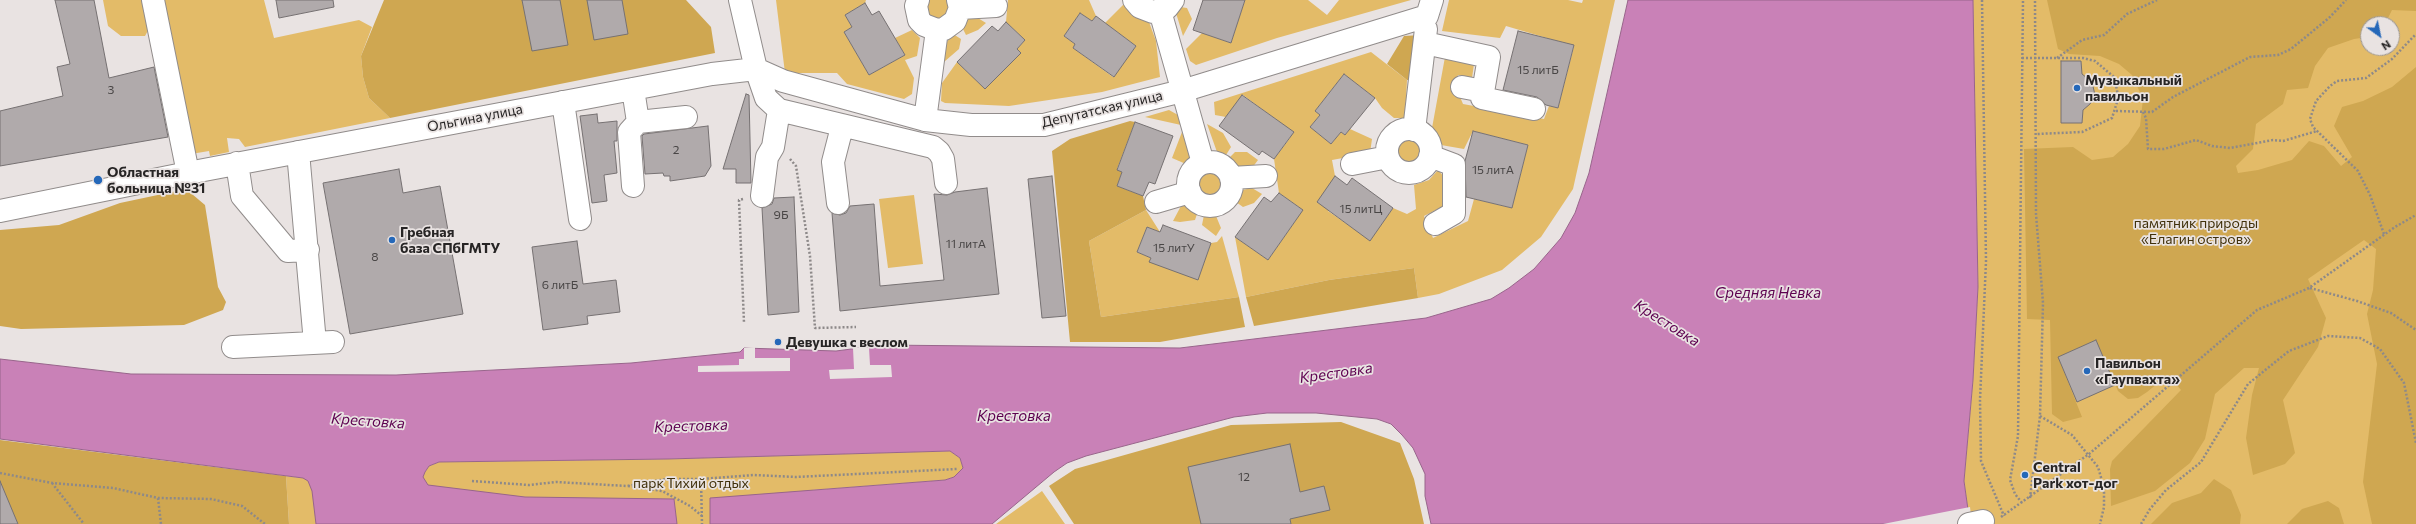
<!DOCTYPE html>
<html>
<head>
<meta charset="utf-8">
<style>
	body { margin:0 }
	#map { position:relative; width:2416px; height:524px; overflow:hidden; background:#e9e3e2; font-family:Commissioner,sans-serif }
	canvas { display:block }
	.north { position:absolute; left:2360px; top:16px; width:40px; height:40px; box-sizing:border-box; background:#e9e3e2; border:1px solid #9b9796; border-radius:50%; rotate:147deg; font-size:11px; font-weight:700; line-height:16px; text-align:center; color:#272525 }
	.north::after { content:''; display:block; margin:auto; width:14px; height:18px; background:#2568b9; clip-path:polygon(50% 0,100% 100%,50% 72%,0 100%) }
</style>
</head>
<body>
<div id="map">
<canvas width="2416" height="524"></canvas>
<div class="north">N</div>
</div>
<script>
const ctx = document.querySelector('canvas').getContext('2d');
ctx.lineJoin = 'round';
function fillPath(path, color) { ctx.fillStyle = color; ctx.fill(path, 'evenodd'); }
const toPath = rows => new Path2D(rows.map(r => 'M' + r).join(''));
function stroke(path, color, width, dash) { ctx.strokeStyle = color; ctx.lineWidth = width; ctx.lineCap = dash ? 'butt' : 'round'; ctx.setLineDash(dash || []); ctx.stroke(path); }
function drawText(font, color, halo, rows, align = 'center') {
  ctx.font = font + ' Commissioner,sans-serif'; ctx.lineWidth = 3.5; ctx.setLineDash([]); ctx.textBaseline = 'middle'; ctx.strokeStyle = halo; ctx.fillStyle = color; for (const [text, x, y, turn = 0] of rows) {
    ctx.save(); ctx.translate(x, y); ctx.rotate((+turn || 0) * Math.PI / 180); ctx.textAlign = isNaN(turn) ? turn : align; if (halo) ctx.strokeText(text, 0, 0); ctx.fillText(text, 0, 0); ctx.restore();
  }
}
fillPath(toPath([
	[103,0,147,0,152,23,145,36,121,36,108,26],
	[159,0,264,0,274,38,359,20,372,27,361,56,363,77,369,98,390,118,245,147,239,139,227,138,229,152,210,156,209,151,191,154],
	[776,0,866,0,865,3,845,15,852,27,844,32,869,75,905,55,895,38,912,30,920,38,917,56,905,60,914,78,912,94,904,99,847,84,837,73,785,73],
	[924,0,947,0,949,7,946,15,939,20,931,19],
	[1008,0,1089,0,1096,16,1092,21,1080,13,1064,36,1075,44,1073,48,1113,77,1136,46,1105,23,1124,4,1149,22,1156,41,1160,77,1102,92,1009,106,945,103,941,101,942,83,957,62,985,89,1021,53,1017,49,1025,40,1006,22],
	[1245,0,1308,0,1327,15,1339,0,1411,0,1277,38,1196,65,1190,61,1186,49,1202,33,1231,43],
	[1449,0,1568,0,1582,3,1583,0,1615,0,1573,189,1541,237,1502,270,1439,294,1418,298,1414,268,1329,280,1246,297,1235,237,1268,260,1296,220,1292,217,1299,207,1279,193,1274,159,1290,138,1278,130,1282,124,1243,95,1226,117,1215,115,1214,102,1371,52,1407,80,1405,118,1394,118,1382,108,1375,98,1344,74,1315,111,1320,115,1310,127,1331,144,1341,132,1345,135,1350,129,1372,139,1370,153,1332,160,1335,176,1328,211,1370,240,1393,208,1407,214,1416,209,1414,185,1429,180,1438,170,1446,179,1444,206,1424,216,1433,238,1468,221,1474,199,1512,208,1528,145,1473,131,1464,149,1441,145,1432,128,1445,57,1474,64,1472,78,1458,75,1455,85,1463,104,1544,119,1549,106,1558,108,1574,46,1506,26,1500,38,1442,31],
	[1973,0,2416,0,2416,524,1970,524,1964,481,1973,380,1978,287],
	[2368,24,2392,24,2392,48,2368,48],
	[1180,7,1187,8,1192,19,1183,36,1176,13],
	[969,15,973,15,986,23,978,30,966,35,962,27],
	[953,34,961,39,959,49,944,62,946,43],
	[1169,110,1178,115,1181,125,1145,117],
	[1207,124,1223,133,1231,147,1226,155,1217,152],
	[1182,132,1191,157,1186,164,1172,158],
	'1395 151a13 13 0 1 1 26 0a13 13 0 1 1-26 0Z',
	[1235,152,1247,152,1258,160,1252,168,1240,170,1230,157],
	'1197 184a13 13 0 1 1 26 0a13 13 0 1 1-26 0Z',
	[1252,188,1262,194,1254,203,1243,207,1236,202,1242,190],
	[914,195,923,264,888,268,879,199],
	[1188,205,1197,214,1195,220,1180,222,1173,221,1181,206],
	[1146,210,1160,232,1147,227,1137,252,1151,258,1150,261,1198,279,1211,243,1217,242,1222,236,1239,297,1101,317,1089,241],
	[1204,215,1216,216,1221,228,1216,236,1202,225],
	[950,451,960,458,963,468,954,477,945,480,813,490,807,524,289,524,286,476,303,478,425,472,429,466,439,462,668,459],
	[1042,491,1065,524,996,524]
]), '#e3bb68');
fillPath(toPath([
	[384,0,686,0,711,27,715,53,390,118,369,98,363,77,361,56],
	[2047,0,2416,0,2416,11,2392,10,2385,24,2368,24,2368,37,2354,39,2328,48,2315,66,2308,88,2287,90,2283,104,2256,124,2253,149,2236,166,2238,173,2258,170,2292,160,2309,141,2324,146,2341,166,2352,157,2334,126,2342,107,2363,101,2392,87,2416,67,2416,524,2372,524,2363,482,2377,364,2367,314,2373,290,2376,249,2364,240,2308,279,2326,318,2318,347,2283,400,2295,453,2285,464,2253,475,2246,438,2252,395,2259,368,2244,368,2215,394,2205,439,2190,463,2155,491,2111,506,2110,469,2112,461,2181,390,2168,375,2147,392,2138,398,2128,399,2118,391,2096,340,2058,357,2082,417,2063,422,2052,414,2050,320,2027,319,2024,149,2073,147,2092,160,2113,157,2128,144,2140,126,2143,99,2132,75,2119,64,2100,56,2069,54,2058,49],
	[1421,35,1418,80,1407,80,1387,64,1404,36],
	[1130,121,1135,122,1117,169,1122,172,1117,186,1143,196,1146,210,1089,241,1101,317,1239,297,1245,327,1160,342,1070,342,1052,151,1070,139],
	[186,189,205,205,218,287,226,302,223,310,184,325,21,329,0,326,0,230,59,225,120,203],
	[1414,268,1418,298,1254,326,1246,297,1329,280],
	[1341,422,1400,443,1414,479,1424,524,1074,524,1049,486,1075,469,1231,425],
	[0,440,286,476,289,524,0,524],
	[2214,479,2231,490,2241,515,2240,524,2151,524,2172,503,2201,493],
	[2328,501,2339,508,2344,524,2287,524,2302,509]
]), '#cfa751');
const water = toPath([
	[1628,0,1973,0,1978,287,1973,380,1964,481,1970,524,1431,524,1425,496,1425,474,1413,448,1402,435,1391,424,1377,419,1316,413,1267,413,1234,417,1086,456,1067,463,1054,472,992,524,710,524,710,498,945,480,954,477,963,468,960,458,950,451,668,459,439,462,429,466,425,472,423,477,428,485,525,497,674,499,677,524,316,524,312,491,308,481,303,478,0,439,0,359,131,374,396,375,631,363,740,352,744,348,836,351,882,345,1180,348,1426,318,1491,299,1509,288,1534,269,1561,238,1575,213,1589,173,1628,0]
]);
fillPath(water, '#c981b7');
stroke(water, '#98658b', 1);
fillPath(toPath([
	[755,347,755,358,790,358,790,371,698,372,698,366,739,365,739,359,744,359,744,348],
	[853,348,869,348,870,365,891,365,892,377,830,379,829,370,854,369],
	[1970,507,1972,524,1883,524]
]), '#e9e3e2');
const building = toPath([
	[55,0,94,0,109,78,154,67,168,137,0,166,0,111,63,96,57,67,70,64,55,0],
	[276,0,333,0,334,7,279,18,276,0],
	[522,0,560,0,568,45,532,51,522,0],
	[587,0,622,0,628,34,594,40,587,0],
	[1203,0,1245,0,1231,43,1193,30,1203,0],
	[865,3,872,15,879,11,905,55,869,75,844,32,852,27,845,15,865,3],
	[1080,13,1092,21,1096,16,1136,46,1114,77,1073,48,1075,44,1064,36,1080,13],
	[1006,22,1025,40,1017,49,1021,53,985,89,957,62,992,26,998,31,1006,22],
	[1518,31,1574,45,1558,108,1546,105,1537,97,1503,90,1518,31],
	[2061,61,2081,61,2082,74,2092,82,2095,95,2090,104,2083,110,2082,123,2061,123,2061,61],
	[1344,74,1375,98,1345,135,1341,132,1331,144,1310,127,1320,115,1315,111,1344,74],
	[746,94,749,95,751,183,736,183,736,169,723,169,746,94],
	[1242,95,1294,132,1274,159,1262,151,1259,155,1219,126,1242,95],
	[597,114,598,123,617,121,617,141,614,141,617,173,604,175,607,201,592,203,580,116,597,114],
	[1135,122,1173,136,1155,184,1149,182,1143,196,1117,186,1122,172,1117,170,1135,122],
	[708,126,711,166,705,176,670,181,670,176,664,176,663,173,645,174,642,136,644,134,708,126],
	[1473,131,1528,145,1512,208,1466,197,1465,161,1473,131],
	[399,169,403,193,440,186,463,314,350,334,323,183,399,169],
	[1052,176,1066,316,1042,318,1028,179,1052,176],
	[1335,176,1347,185,1352,178,1393,208,1370,241,1317,202,1335,176],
	[987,188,999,294,840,311,832,213,840,215,846,213,850,206,874,204,880,286,944,280,934,194,947,195,955,192,987,188],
	[1279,193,1303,210,1268,260,1235,237,1264,197,1271,202,1279,193],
	[794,197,799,312,768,315,762,208,772,204,774,198,794,197],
	[1163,225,1211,243,1198,280,1149,262,1151,258,1137,252,1147,227,1160,232,1163,225],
	[577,241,583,284,616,280,620,312,587,316,588,324,543,330,532,247,577,241],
	[2096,340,2115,385,2077,402,2058,357,2096,340],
	[1290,444,1300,492,1324,486,1330,510,1290,519,1291,524,1201,524,1188,467,1290,444],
	[0,481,18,524,0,524,0,481]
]);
fillPath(building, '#b0aaab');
stroke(building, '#767172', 1);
const minor = toPath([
	[153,0,188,173],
	[740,0,756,69,766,98,779,110,933,147,939,152,943,159,946,183],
	[918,0,916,6,919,20,924,25,937,30,944,29,955,21,960,8,958,0],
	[1134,0,1140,7,1153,12,1167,8,1173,0],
	[960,8,996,6],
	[1160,11,1203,163],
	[1425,43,1489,57,1482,98,1534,109],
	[1462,87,1483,91],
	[563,102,580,219],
	[925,120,937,30],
	[638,122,686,117],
	'1387 151a22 22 0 1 1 44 0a22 22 0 1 1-44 0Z',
	[1414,130,1426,29],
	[298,152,315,343],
	[1430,156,1454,165,1454,213,1435,224],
	'1188 184a22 22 0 1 1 44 0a22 22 0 1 1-44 0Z',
	[237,163,242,196,288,251,308,250],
	[1352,164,1388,157],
	[1231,178,1266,176],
	[633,186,629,132,638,122,633,89],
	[762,196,767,157,773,147,779,110],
	[1156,202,1190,192],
	[838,203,833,162,842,127],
	[0,211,188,173,712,74,756,69,783,81,925,120,971,125,1044,125,1182,91,1427,16,1432,0],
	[233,347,333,342],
	[1969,524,1983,521]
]);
stroke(minor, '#918c8b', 24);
stroke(toPath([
	[1982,0,1986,261,1980,400,1981,461,2004,516],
	[2022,58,2083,58,2095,61,2114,77,2117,90,2118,99,2112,118,2082,132,2037,134],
	[2057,58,2082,40,2104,35,2127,14,2157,0],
	[2116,111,2152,112,2173,97,2250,57,2278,55,2291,49,2330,17,2346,0],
	[2143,112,2146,118,2148,149,2164,149,2196,140,2212,146,2230,148,2273,140,2283,141,2317,131],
	[790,159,796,166,810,256,815,328,856,327],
	[743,199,739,200,744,323],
	[2384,234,2370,195,2358,171,2313,127,2310,119,2316,101,2330,86,2337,81,2366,78,2392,59,2416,34],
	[2310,288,2357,301,2391,313,2416,330],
	[2040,416,2072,435,2098,467,2104,488,2104,507,2100,524],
	[0,473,52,483,113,488,158,498,211,499,242,506,265,524],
	[701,479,702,524],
	[472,481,529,485,556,482,627,486,666,479,701,479,754,475,796,477,957,469],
	[52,483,84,524],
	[628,486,662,491,690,506,702,516],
	[158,498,161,524],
	[2030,498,2040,416,2043,303,2036,214,2035,0],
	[2022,503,2015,494,2010,480,2018,436,2023,0],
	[2001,517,2089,454,2257,310,2309,288,2395,227,2416,215],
	[2141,524,2150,509,2166,490,2201,462,2248,384,2289,351,2328,336,2360,338,2380,349,2404,383,2416,443]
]), '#8d8989', 2.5, [2, 2]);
stroke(minor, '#fff', 22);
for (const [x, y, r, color] of [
	[2077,88,4,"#2568b9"],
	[98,180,5,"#2568b9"],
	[392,240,4,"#2568b9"],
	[778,342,4,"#2568b9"],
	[2087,371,4,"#2568b9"],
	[2025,475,4,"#2568b9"]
]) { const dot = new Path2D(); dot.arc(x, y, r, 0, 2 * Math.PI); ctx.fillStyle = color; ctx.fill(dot); stroke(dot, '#e9e3e2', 1.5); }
drawText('12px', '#494646', null, [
	["15 литБ",1538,70],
	["3",111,90],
	["2",676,150],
	["15 литА",1493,170],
	["15 литЦ",1361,209],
	["9Б",781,215],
	["11 литА",966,244],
	["15 литУ",1174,248],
	["8",375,257],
	["6 литБ",560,285],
	["12",1244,477]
]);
drawText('bold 14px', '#272525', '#e9e3e2', [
	["Музыкальный",2085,80],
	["павильон",2085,96],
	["Областная",107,172],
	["больница №31",107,188],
	["Гребная",400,232],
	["база СПбГМТУ",400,248],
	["Девушка с веслом",786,342],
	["Павильон",2095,363],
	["«Гаупвахта»",2095,379],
	["Central",2033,467],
	["Park хот-дог",2033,483]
], 'left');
drawText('14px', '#272525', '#e9e3e2', [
	["Депутатская улица",1102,109,-13],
	["Ольгина улица",475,118,-11]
]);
drawText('14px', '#41310b', '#e9e3e2', [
	["памятник природы",2196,223],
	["«Елагин остров»",2196,239],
	["парк Тихий отдых",691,483]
]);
drawText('italic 15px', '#5d0150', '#e9e3e2', [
	["Средняя Невка",1768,293],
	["Крестовка",1667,323,32],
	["Крестовка",1336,373,-8],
	["Крестовка",1014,416],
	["Крестовка",368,421,4],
	["Крестовка",691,426,-2]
]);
</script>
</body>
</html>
